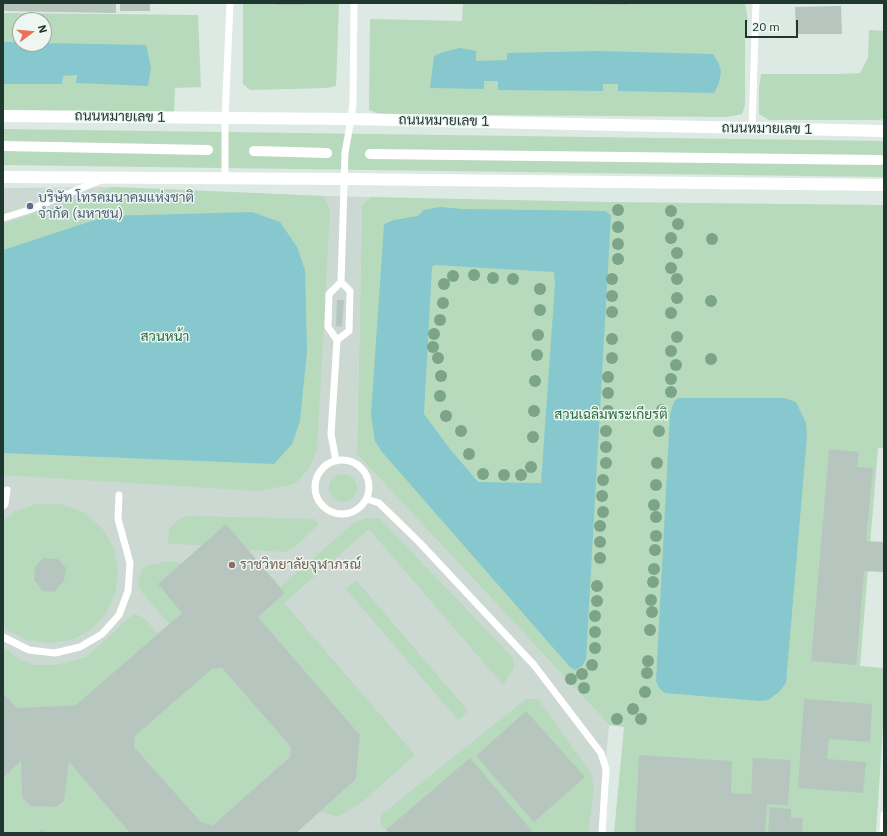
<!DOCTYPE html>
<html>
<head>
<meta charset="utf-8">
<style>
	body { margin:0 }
	#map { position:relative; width:887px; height:836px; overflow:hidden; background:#dde9e3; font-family:"IBM Plex Sans",sans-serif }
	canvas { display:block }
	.frame { position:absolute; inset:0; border:4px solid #20372f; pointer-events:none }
	.north { position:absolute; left:12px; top:12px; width:40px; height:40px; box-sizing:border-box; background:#edf6f1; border:1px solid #9baaa3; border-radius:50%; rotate:74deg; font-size:11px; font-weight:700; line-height:16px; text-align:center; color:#20372f }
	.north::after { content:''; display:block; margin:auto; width:14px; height:18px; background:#ed7058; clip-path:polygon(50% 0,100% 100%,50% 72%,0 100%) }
	.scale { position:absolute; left:745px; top:20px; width:53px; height:18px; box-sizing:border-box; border:2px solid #20372f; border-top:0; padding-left:5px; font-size:12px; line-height:14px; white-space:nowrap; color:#20372f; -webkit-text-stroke:3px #edf6f1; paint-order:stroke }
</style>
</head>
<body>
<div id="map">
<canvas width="887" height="836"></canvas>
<div class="frame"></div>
<div class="north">N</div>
<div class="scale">20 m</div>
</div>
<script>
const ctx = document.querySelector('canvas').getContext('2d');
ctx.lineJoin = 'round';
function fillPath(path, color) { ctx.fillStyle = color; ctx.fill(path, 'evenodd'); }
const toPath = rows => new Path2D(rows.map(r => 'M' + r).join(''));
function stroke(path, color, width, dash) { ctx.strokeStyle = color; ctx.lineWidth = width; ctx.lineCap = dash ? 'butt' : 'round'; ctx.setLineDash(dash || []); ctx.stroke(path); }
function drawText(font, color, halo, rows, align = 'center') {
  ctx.font = font + ' "IBM Plex Sans",Sarabun,sans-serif'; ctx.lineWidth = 3; ctx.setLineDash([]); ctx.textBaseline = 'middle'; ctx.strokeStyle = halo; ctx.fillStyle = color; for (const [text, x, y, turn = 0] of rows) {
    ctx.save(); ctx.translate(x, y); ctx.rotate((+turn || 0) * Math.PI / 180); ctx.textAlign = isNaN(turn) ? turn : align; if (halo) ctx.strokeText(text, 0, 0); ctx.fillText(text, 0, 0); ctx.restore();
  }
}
fillPath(toPath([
	[113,187,324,196,371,197,362,205,357,454,609,725,599,833,3,833,3,188]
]), '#ccd8d2');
fillPath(toPath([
	[243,3,339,3,336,86,327,88,250,90,243,84],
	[463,3,745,3,748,21,745,27,745,105,742,114,726,117,379,114,369,110,370,19,462,21],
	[3,13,198,15,201,87,175,88,174,113,3,111],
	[20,20,44,20,44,44,20,44],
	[869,30,884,31,884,119,879,120,769,120,759,114,759,87,761,74,840,74,860,73,868,58],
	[3,129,884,141,884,177,3,165],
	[113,187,324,196,330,210,317,449,310,467,295,484,258,491,3,475,3,224],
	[371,197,605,202,884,205,884,448,878,448,860,666,884,668,884,711,876,833,614,833,624,727,609,725,357,454,362,205],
	'329 488a14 14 0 1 1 28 0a14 14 0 1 1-28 0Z',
	[36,504,60,504,83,512,102,528,114,548,118,572,115,594,106,614,90,630,71,640,49,643,27,640,7,630,3,625,3,521,14,512],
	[188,516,315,519,318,525,295,547,286,552,249,550,202,545,168,544,169,530,176,521],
	[367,518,379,518,513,658,514,668,503,685,369,529,284,603,415,755,363,801,338,817,320,811,356,779,360,735,258,617,285,593,280,587,355,522],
	[169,561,182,563,159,584,182,613,169,624,141,591,138,581,142,569,149,565],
	[356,580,468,711,458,720,346,589],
	[135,614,144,618,158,634,76,705,17,708,3,693,3,647,21,660,34,665,57,665,86,657,113,633,127,619],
	[222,668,291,747,290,757,213,825,201,822,134,747,135,736,212,669],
	[526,699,538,699,591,773,594,789,588,833,389,833,380,823,381,815],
	[21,761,69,762,130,833,46,833,42,829,38,833,3,833,3,778]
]), '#b7dabd');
fillPath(toPath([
	[3,42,20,42,20,44,44,44,44,43,146,45,151,67,148,86,76,83,77,75,63,76,62,84,3,84],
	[460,48,476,51,476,61,507,60,507,53,597,51,713,54,719,64,721,72,719,83,714,93,618,91,618,84,603,84,603,91,498,90,498,81,484,81,484,89,430,88,434,56,443,52],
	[440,207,463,209,605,211,611,215,586,659,582,666,575,670,570,667,382,452,375,441,371,415,384,224,394,220,418,216,424,210],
	[434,265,554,272,555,283,541,483,478,482,450,449,424,414,432,267],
	[252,212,280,222,297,247,305,270,307,351,300,421,292,444,274,464,3,453,3,250,107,216],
	[678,398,784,398,796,402,806,423,807,436,786,683,779,692,768,700,760,701,665,693,659,688,656,681,670,414,674,402]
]), '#86c8cd');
fillPath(toPath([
	[3,3,116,3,116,13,3,11],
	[120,3,150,3,150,11,120,11],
	[276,3,304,3,304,5,275,5],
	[576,3,628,3,628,5,576,4],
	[841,6,842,34,796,34,795,7],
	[337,300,344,300,342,327,336,326],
	[829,449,859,452,857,467,873,468,866,541,884,542,884,572,864,571,856,665,811,661],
	[226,524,285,593,258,617,360,735,356,779,296,833,130,833,69,762,64,801,56,807,31,806,22,798,21,761,3,778,3,693,17,708,76,705,182,613,158,584],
	[222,668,291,747,290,757,213,825,201,822,134,747,135,736,212,669],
	[43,558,58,559,66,568,64,581,54,592,43,591,34,580,35,567],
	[804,699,872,704,870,742,829,739,827,759,866,762,863,793,798,788],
	[526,711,585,777,534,822,476,756],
	[639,755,732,761,731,793,751,794,753,758,791,760,788,805,767,804,765,833,635,833],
	[470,758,532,831,530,833,389,833,386,830],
	[770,807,791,809,791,818,803,818,802,833,768,833],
	[42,829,46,833,38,833]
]), '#b6c6be');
stroke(toPath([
	[752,128,756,3],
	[225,178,225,118,230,3],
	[3,218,29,210,101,180],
	[337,340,349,331,350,291,341,282,345,153,351,119,353,103,354,3],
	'315 487a27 27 0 1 1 54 0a27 27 0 1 1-54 0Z',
	[336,461,331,434,337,340,328,327,329,294,341,282],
	[367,499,379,503,419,542,534,665,601,753,606,769,602,833],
	[3,506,5,504,7,490],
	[3,637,29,650,55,653,80,647,102,634,119,615,128,591,130,563,118,519,119,495],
	[883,833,884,815]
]), '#fff', 7);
stroke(toPath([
	[3,146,208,150],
	[254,151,327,153],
	[370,154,880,160]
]), '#fff', 10);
stroke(toPath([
	[3,116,351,119,884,131],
	[3,177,343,179,884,185]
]), '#fff', 12);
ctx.fillStyle = '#7ca489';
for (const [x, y] of [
	[618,210],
	[671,211],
	[678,224],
	[618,227],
	[671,238],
	[712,239],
	[618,244],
	[677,253],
	[618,259],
	[671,268],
	[474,275],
	[453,276],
	[493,278],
	[513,279],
	[612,279],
	[677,279],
	[444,284],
	[540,289],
	[612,296],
	[677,298],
	[711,301],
	[443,303],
	[540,310],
	[612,312],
	[671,313],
	[440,320],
	[434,334],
	[538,335],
	[677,337],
	[612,339],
	[433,347],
	[671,351],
	[537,355],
	[438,358],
	[612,358],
	[711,359],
	[676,365],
	[441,376],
	[608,377],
	[671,379],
	[535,381],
	[671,392],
	[608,393],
	[440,396],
	[662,410],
	[534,411],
	[608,411],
	[446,416],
	[461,431],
	[606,431],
	[659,431],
	[533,437],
	[606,447],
	[469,454],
	[606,463],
	[657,463],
	[531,467],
	[483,474],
	[504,475],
	[521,475],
	[603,480],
	[656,485],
	[602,496],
	[654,505],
	[603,512],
	[656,517],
	[600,526],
	[656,536],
	[600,542],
	[655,550],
	[600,558],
	[654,569],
	[653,582],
	[597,586],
	[651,600],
	[597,601],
	[652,612],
	[595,616],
	[650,630],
	[595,632],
	[595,648],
	[648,661],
	[592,665],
	[647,673],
	[582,674],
	[571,679],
	[584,688],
	[645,692],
	[633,709],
	[617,719],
	[641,719]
]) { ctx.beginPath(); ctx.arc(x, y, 6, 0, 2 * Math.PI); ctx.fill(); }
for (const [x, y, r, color] of [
	[30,206,4,"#5c6f8a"],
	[232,565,4,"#8d6e63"]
]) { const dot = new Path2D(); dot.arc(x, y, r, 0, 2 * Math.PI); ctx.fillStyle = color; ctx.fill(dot); stroke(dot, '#edf6f1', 1.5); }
drawText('14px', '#20372f', '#edf6f1', [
	["ถนนหมายเลข 1",120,117,1],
	["ถนนหมายเลข 1",444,121,1],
	["ถนนหมายเลข 1",767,129,1]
]);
drawText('14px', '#4e5e75', '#edf6f1', [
	["บริษัท โทรคมนาคมแห่งชาติ",38,198],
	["จำกัด (มหาชน)",38,214]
], 'left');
drawText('14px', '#2c6c40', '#edf6f1', [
	["สวนหน้า",165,337],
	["สวนเฉลิมพระเกียรติ",611,415]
]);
drawText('14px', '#785e54', '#edf6f1', [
	["ราชวิทยาลัยจุฬาภรณ์",240,565]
], 'left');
</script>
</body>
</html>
